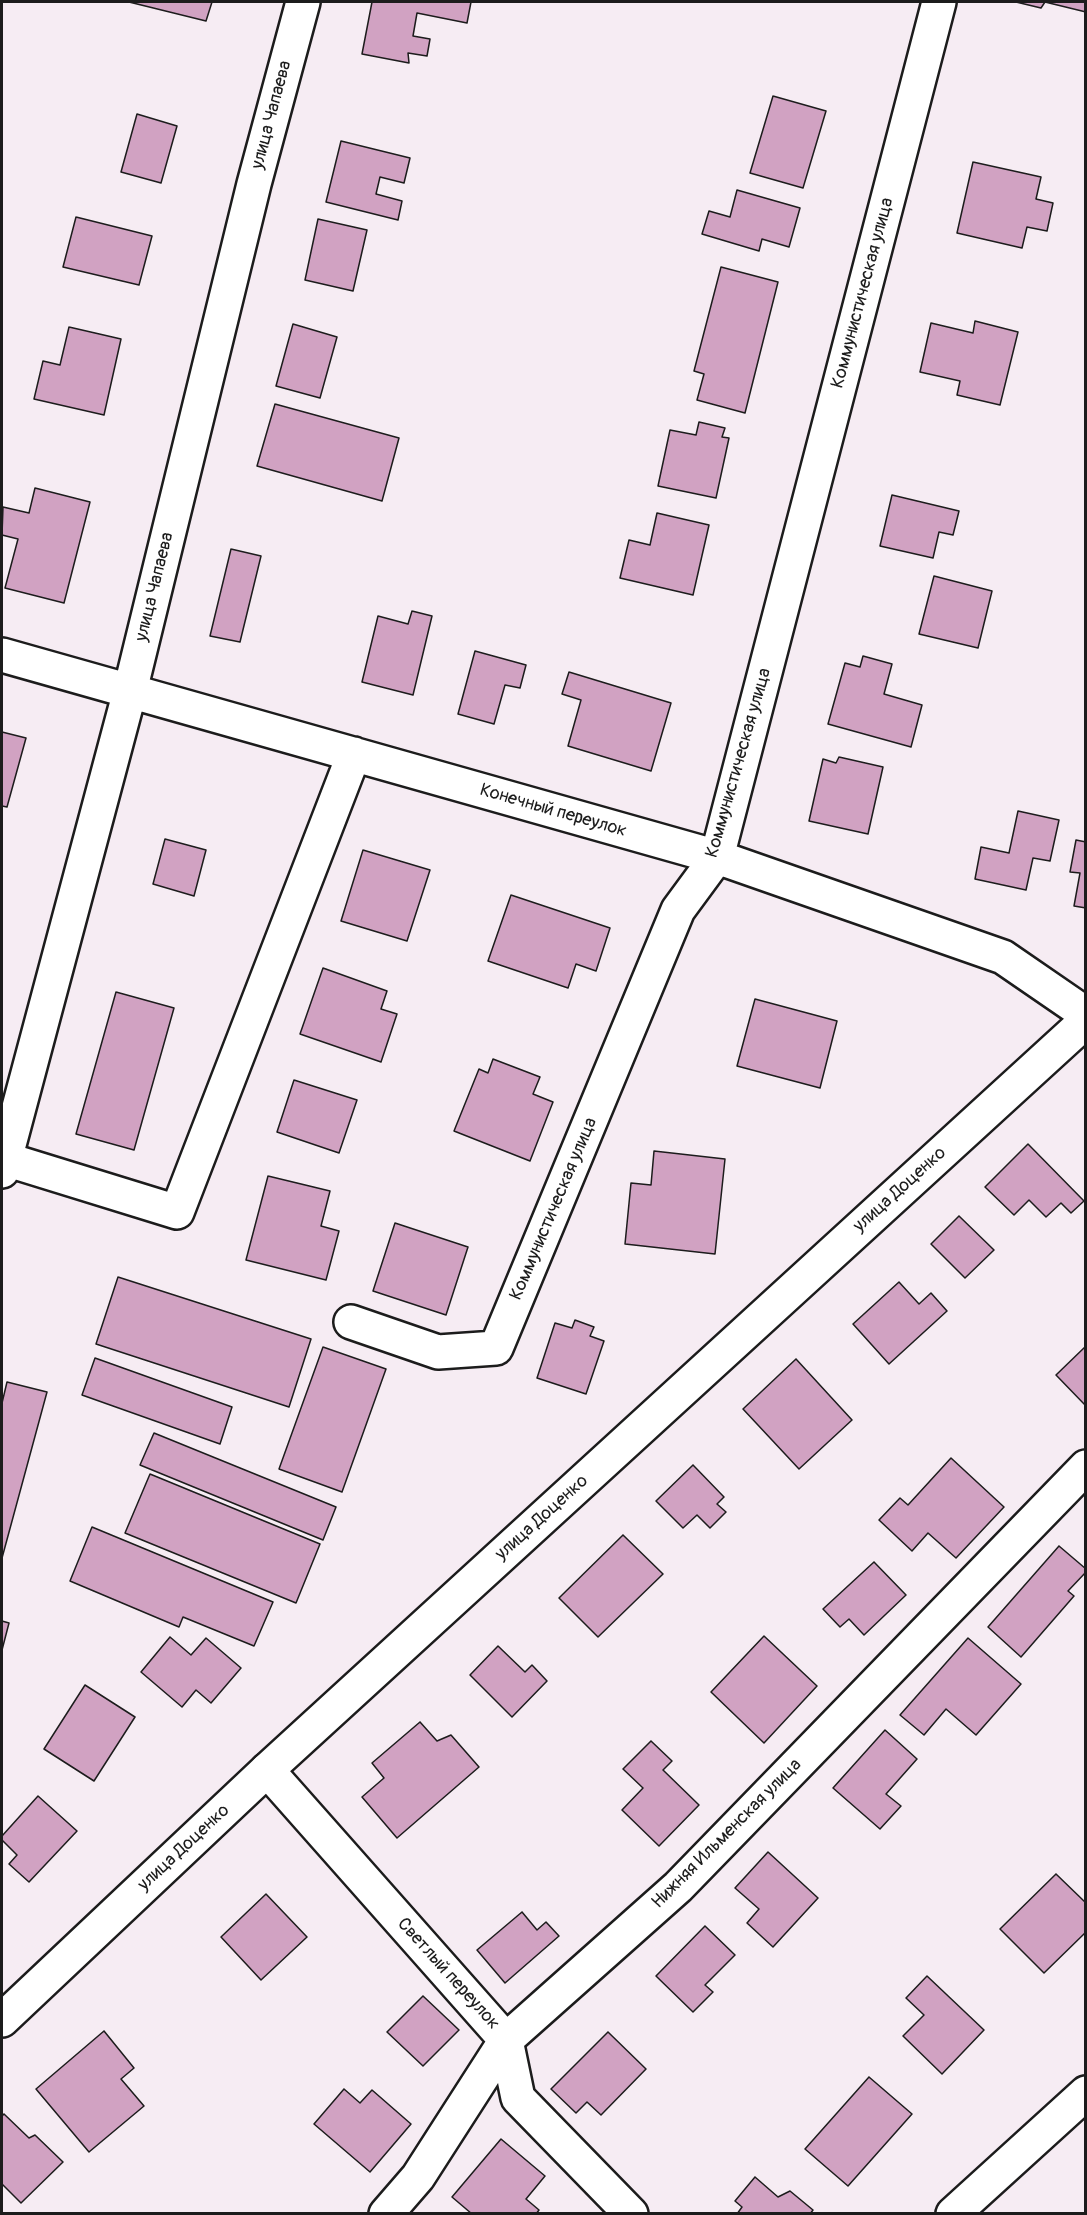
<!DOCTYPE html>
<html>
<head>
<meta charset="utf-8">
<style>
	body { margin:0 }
	#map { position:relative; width:1087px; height:2215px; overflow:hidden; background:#f6ecf3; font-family:Pangolin,sans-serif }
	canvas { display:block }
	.frame { position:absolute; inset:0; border:3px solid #1c1c1c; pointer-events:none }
</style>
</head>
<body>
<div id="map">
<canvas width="1087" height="2215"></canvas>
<div class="frame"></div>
</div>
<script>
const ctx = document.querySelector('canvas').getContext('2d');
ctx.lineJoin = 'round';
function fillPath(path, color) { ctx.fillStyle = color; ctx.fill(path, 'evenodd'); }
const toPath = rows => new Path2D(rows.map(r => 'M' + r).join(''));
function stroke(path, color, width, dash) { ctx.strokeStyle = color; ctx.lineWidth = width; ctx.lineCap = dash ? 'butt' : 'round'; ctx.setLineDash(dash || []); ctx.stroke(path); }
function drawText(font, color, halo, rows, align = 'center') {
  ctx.font = font + ' Pangolin,sans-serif'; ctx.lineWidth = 4.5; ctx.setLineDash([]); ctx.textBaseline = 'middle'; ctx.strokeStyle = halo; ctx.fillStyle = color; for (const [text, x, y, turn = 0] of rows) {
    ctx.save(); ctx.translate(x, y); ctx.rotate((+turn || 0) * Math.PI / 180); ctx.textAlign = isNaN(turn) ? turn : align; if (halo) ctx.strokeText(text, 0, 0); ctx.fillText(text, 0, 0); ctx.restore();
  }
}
const building = toPath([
	[129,2,212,2,206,21,129,2],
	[372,2,471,2,467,23,417,13,413,36,430,39,427,56,408,53,409,63,362,54,372,2],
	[1016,2,1086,2,1086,12,1045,2,1041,8,1016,2],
	[773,96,826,111,803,188,750,173,773,96],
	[137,114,177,126,161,183,121,172,137,114],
	[341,141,410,158,404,183,380,177,376,194,402,201,398,220,326,202,341,141],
	[973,162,1041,177,1036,199,1053,203,1047,231,1027,227,1022,248,957,233,973,162],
	[737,190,800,208,789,247,762,239,759,251,702,234,709,211,730,217,737,190],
	[76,217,152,236,139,285,63,267,76,217],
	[318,219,367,230,353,291,305,280,318,219],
	[721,267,778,282,745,413,697,400,704,374,694,371,721,267],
	[975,321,1018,332,1000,405,957,395,960,381,920,372,931,323,973,333,975,321],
	[293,324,337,337,320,398,276,386,293,324],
	[69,327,121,339,104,415,34,399,43,361,60,365,69,327],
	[275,404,399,438,382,501,257,466,275,404],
	[699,422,725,428,722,437,729,438,716,498,658,486,670,430,696,435,699,422],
	[35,488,90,502,64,603,5,588,18,539,2,535,3,507,29,513,35,488],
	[892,495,959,511,953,535,939,532,933,558,880,546,892,495],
	[657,513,709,525,693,595,620,578,629,540,650,545,657,513],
	[231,549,261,556,240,642,210,636,231,549],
	[934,576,992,591,978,648,919,634,934,576],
	[412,611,432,616,413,695,362,682,378,616,408,624,412,611],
	[475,651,526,665,520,688,505,685,494,724,458,714,475,651],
	[863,656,892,664,884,694,922,705,911,747,828,724,845,663,860,667,863,656],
	[569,672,671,703,651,771,568,746,581,700,562,694,569,672],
	[2,732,26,738,7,807,2,806,2,732],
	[839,757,883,767,868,834,809,821,823,759,836,763,839,757],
	[1018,811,1059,820,1050,861,1033,858,1026,890,975,879,981,847,1009,853,1018,811],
	[165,839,206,850,194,896,153,884,165,839],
	[1076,840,1086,842,1086,908,1074,906,1080,873,1070,872,1076,840],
	[363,850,430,870,407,941,341,921,363,850],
	[511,895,610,928,596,971,576,964,568,988,488,961,511,895],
	[323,968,387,991,381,1009,397,1014,381,1062,300,1034,323,968],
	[116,992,174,1008,134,1150,76,1134,116,992],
	[755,999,837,1021,820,1088,737,1066,755,999],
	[493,1059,540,1077,533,1094,553,1102,530,1161,454,1131,479,1069,488,1073,493,1059],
	[294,1080,357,1100,339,1153,277,1132,294,1080],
	[1028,1144,1084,1201,1071,1213,1061,1203,1046,1217,1029,1200,1014,1215,985,1187,1028,1144],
	[654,1151,725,1159,715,1254,625,1244,631,1183,651,1185,654,1151],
	[268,1176,330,1191,321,1226,339,1231,326,1280,246,1260,268,1176],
	[959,1216,994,1250,965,1278,931,1244,959,1216],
	[395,1223,468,1247,446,1315,373,1291,395,1223],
	[118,1277,311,1339,289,1407,96,1344,118,1277],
	[899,1282,919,1304,931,1293,947,1311,889,1364,853,1324,899,1282],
	[575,1320,594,1327,590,1336,604,1341,586,1394,537,1378,555,1323,572,1328,575,1320],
	[1086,1346,1086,1406,1056,1375,1086,1346],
	[323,1347,386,1369,342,1492,279,1469,323,1347],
	[95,1358,232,1407,220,1444,82,1395,95,1358],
	[796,1359,852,1420,799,1469,743,1409,796,1359],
	[7,1382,47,1392,2,1558,2,1403,7,1382],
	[154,1433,336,1507,323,1540,140,1465,154,1433],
	[951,1458,1004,1507,956,1558,928,1533,912,1551,879,1520,900,1498,908,1505,951,1458],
	[693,1465,724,1497,717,1504,726,1512,710,1528,697,1515,683,1528,656,1501,693,1465],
	[150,1474,320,1544,296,1603,125,1533,150,1474],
	[92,1527,273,1602,254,1646,183,1617,179,1627,70,1581,92,1527],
	[623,1535,663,1574,598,1637,559,1598,623,1535],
	[1059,1546,1086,1569,1086,1572,1068,1591,1074,1596,1021,1657,988,1627,1059,1546],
	[874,1562,906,1595,864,1635,849,1619,840,1627,823,1609,874,1562],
	[2,1621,9,1623,2,1650,2,1621],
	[764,1636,817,1686,764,1743,711,1692,764,1636],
	[170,1637,191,1655,206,1638,241,1668,211,1703,196,1690,182,1707,141,1672,170,1637],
	[968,1638,1021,1684,976,1735,946,1709,924,1735,900,1715,968,1638],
	[498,1646,525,1672,532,1665,547,1681,512,1717,470,1675,498,1646],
	[85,1685,135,1717,94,1781,44,1749,85,1685],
	[420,1722,437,1741,451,1735,479,1767,397,1838,362,1797,384,1778,372,1763,420,1722],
	[885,1730,917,1759,886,1794,901,1806,880,1829,833,1788,885,1730],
	[651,1741,672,1761,663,1770,699,1805,659,1846,622,1810,643,1788,623,1769,651,1741],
	[38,1796,77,1831,29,1882,9,1864,17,1855,2,1840,2,1836,38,1796],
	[768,1852,818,1898,773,1947,747,1923,759,1909,735,1888,768,1852],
	[1056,1874,1086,1903,1086,1932,1044,1973,1000,1929,1056,1874],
	[266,1894,307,1937,261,1980,221,1937,266,1894],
	[522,1912,537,1930,546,1922,559,1936,505,1983,477,1950,522,1912],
	[705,1926,735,1955,705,1985,713,1992,693,2012,656,1976,705,1926],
	[927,1976,984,2030,942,2074,903,2036,924,2015,906,1998,927,1976],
	[423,1996,459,2030,423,2066,387,2032,423,1996],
	[104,2031,134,2068,121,2079,144,2106,89,2152,36,2089,104,2031],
	[608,2032,646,2069,601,2115,587,2102,576,2113,551,2089,608,2032],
	[869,2077,912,2114,848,2186,805,2149,869,2077],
	[344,2089,360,2103,372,2090,411,2124,370,2172,314,2124,344,2089],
	[4,2114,29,2138,35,2135,63,2162,21,2203,2,2184,2,2116,4,2114],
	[501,2139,545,2176,526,2199,539,2210,536,2214,472,2214,452,2197,501,2139],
	[755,2177,778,2197,790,2191,813,2210,810,2214,737,2214,742,2207,735,2201,755,2177]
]);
fillPath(building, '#d1a2c2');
stroke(building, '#1c1c1c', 1.5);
const minor = toPath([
	[2,655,717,857,1003,957,1086,1014],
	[5,1159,177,1212,354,754],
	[2,1171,130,691,254,184,303,2],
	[351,1322,438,1352,496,1348,678,910,717,857,939,2],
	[267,1770,506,2040,518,2098,631,2214],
	[386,2214,418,2177,506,2040,678,1887,1086,1467],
	[953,2214,1086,2093]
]);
const major = toPath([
	[2,2020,267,1770,1086,1021]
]);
stroke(minor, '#1c1c1c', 38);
stroke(major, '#1c1c1c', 38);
stroke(minor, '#fff', 33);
stroke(major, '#fff', 33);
drawText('18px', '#1c1c1c', '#fff', [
	["улица Чапаева",272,115,-75],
	["Коммунистическая улица",863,293,-75],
	["улица Чапаева",155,587,-76],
	["Коммунистическая улица",739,763,-74],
	["Конечный переулок",553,811,16],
	["улица Доценко",900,1190,-42],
	["Коммунистическая улица",554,1209,-67],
	["улица Доценко",542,1518,-42],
	["Нижняя Ильменская улица",727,1834,-45],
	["улица Доценко",184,1848,-43],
	["Светлый переулок",448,1974,48]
]);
</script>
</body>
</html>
